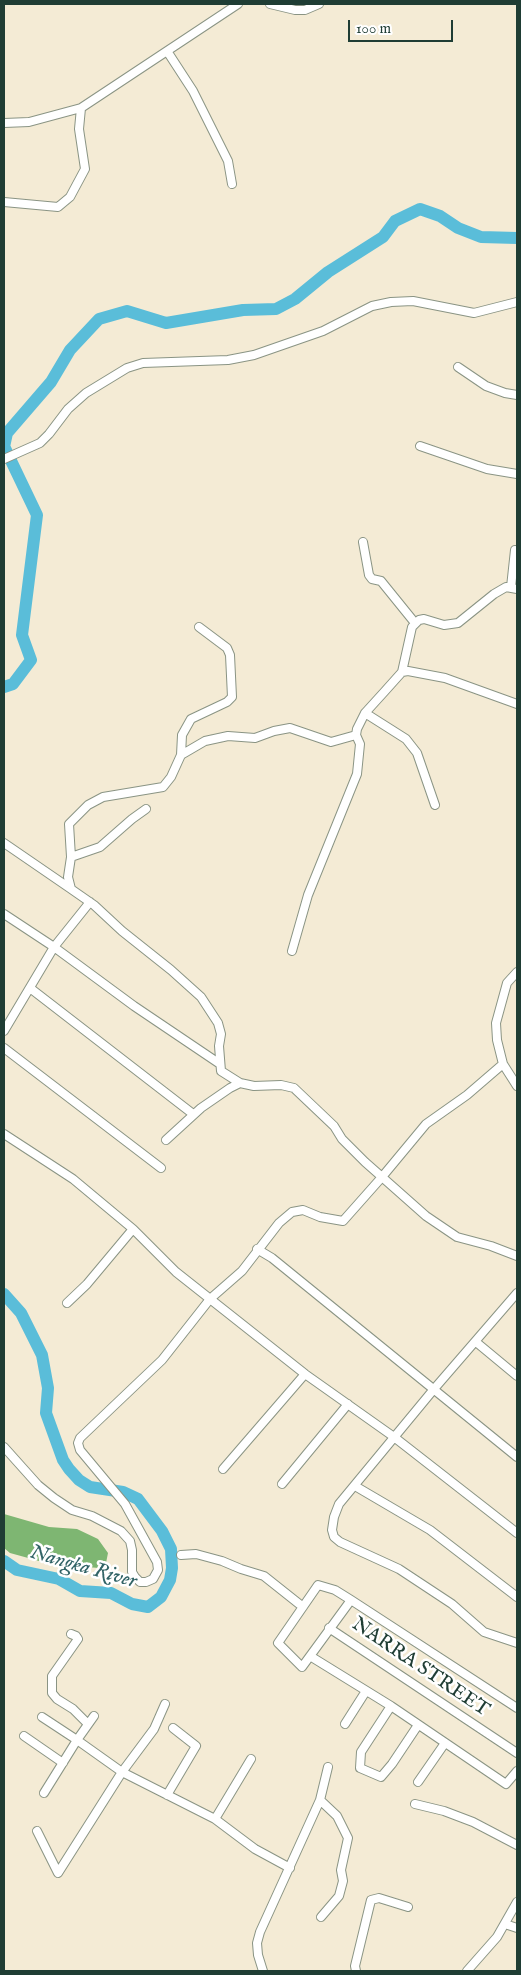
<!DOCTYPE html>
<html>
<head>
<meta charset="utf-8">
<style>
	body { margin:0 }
	#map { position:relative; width:521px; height:1975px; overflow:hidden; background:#f4ebd5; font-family:"IM FELL English",serif }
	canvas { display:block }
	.frame { position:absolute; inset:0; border:5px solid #1f3d34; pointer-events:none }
	.scale { position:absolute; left:348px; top:20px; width:105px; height:22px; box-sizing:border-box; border:2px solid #1f3d34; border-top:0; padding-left:6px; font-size:15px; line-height:18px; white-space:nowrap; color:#1f3d34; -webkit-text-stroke:4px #fff; paint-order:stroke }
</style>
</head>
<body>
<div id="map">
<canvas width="521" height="1975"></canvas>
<div class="frame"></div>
<div class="scale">100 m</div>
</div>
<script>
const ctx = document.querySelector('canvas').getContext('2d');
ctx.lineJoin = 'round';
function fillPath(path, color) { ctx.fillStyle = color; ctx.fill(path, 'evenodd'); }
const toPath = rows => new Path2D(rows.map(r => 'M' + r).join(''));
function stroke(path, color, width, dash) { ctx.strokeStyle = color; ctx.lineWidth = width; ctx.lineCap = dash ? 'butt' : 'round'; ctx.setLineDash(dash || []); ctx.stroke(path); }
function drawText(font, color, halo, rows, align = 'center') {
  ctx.font = font + ' "IM FELL English",serif'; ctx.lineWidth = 5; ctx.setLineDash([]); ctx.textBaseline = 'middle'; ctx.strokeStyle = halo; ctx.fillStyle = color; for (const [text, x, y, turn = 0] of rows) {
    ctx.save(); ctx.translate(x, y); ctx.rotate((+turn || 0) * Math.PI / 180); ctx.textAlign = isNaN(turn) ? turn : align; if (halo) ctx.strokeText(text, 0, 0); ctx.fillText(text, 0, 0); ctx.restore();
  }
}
fillPath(toPath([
	[4,1514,49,1527,77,1529,98,1539,108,1553,106,1563,99,1568,50,1564,10,1553,4,1548]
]), '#7eb672');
stroke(toPath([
	[4,446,37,515,22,635,31,660,13,684,4,687],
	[4,447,7,433,51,382,70,350,99,319,127,311,166,323,243,310,276,309,295,299,328,272,383,237,395,221,420,209,440,216,458,228,481,237,517,238],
	[4,1294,21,1313,42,1355,48,1388,46,1413,63,1460,69,1469,79,1480,90,1487,123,1492,138,1499,162,1531,171,1549,172,1568,170,1580,161,1597,148,1607,132,1604,111,1593,80,1591,59,1579,17,1570,4,1561]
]), '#5abdd9', 12);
const minor = toPath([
	[270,4,295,10,305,10,319,4],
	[167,51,193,91,228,161,232,184],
	[4,123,29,122,81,108],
	[4,202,58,207,70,197,85,169,79,129,81,108,238,4],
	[458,367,486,386,505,393,517,395],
	[420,446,487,469,517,474],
	[4,459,40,443,49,434,68,409,86,393,127,368,143,363,228,360,254,355,323,331,372,306,391,302,413,301,474,313,517,302],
	[363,542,369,575,372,579,381,581,415,623],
	[511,587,515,550],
	[402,672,412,627,419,620,424,619,444,625,458,623,494,594,506,587,517,589],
	[365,713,406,739,417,753,435,805],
	[181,755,182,735,191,719,227,702,232,697,230,655,227,648,199,627],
	[146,809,132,819,100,847,71,857,69,824,88,805,103,797,163,787,171,777,181,755,205,741,228,736,255,738,274,731,290,728,331,742,356,735],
	[4,843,71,889],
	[4,914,54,947,134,1006,220,1064],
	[292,951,308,895,357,774,360,744,356,735,357,729,365,713,385,691,402,672,408,671,445,678,517,704],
	[517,972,507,983,496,1023,497,1040,503,1064,517,1086],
	[30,988,193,1114],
	[4,1031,54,947,90,902],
	[4,1048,161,1168],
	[503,1064,467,1095,426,1124,382,1177,426,1216,457,1237,491,1246,517,1256],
	[4,1134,73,1179,133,1229,176,1272,305,1374,394,1437,517,1533],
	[166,1140,201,1108,230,1088,240,1083],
	[257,1249,272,1258,517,1457],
	[517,1293,434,1389,339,1504,334,1517,332,1530,334,1537,340,1542,399,1569,452,1604,484,1632,517,1643],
	[67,1303,87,1284,133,1229],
	[476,1342,517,1376],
	[4,1447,38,1485,54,1498,72,1510,92,1516,121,1531,130,1541,132,1550,132,1572,135,1577,140,1582,146,1582,153,1579,158,1570,157,1562,125,1504,80,1450,78,1443,80,1438,162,1360,210,1299,242,1271,279,1223,292,1212,303,1210,320,1217,343,1221,382,1177,365,1162,342,1139,334,1126,294,1088,281,1085,254,1086,240,1083,221,1071,219,1046,221,1034,218,1023,201,997,171,970,122,931,94,905,71,889,68,877,71,857],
	[223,1469,305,1374],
	[282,1484,348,1404],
	[355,1486,430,1530,517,1597],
	[181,1555,196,1554,222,1561,241,1569,264,1576,303,1607],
	[351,1600,302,1667,278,1643,318,1585,335,1590,351,1600,517,1708],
	[329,1628,517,1753],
	[71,1634,76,1636,78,1639,52,1676,52,1693,57,1699,73,1709,88,1724],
	[310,1656,391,1706,506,1784,517,1771],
	[391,1706,361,1752,360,1768,381,1777,392,1764,418,1725],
	[42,1717,77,1740,94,1716],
	[345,1724,366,1691],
	[24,1736,63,1763],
	[418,1782,445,1743],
	[44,1793,77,1740,122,1772,215,1819,255,1849,290,1868],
	[167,1795,196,1746,173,1728],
	[320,1800,337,1816,348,1838,341,1870,343,1881,339,1896,321,1917],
	[415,1804,444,1811,473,1822,517,1845],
	[215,1819,251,1759],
	[37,1831,58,1873,122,1772,154,1729,165,1704],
	[505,1924,517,1928],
	[263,1971,258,1955,257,1943,260,1932,320,1800,328,1767],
	[356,1971,355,1966,371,1900,379,1898,408,1907],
	[467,1971,497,1937,517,1902]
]);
stroke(minor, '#8a9484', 10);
stroke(minor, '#fff', 8);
drawText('20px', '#1f3d34', '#fff', [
	["NARRA STREET",420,1668,34]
]);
drawText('italic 21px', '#316366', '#fff', [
	["Nangka River",83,1568,16]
]);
</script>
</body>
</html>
